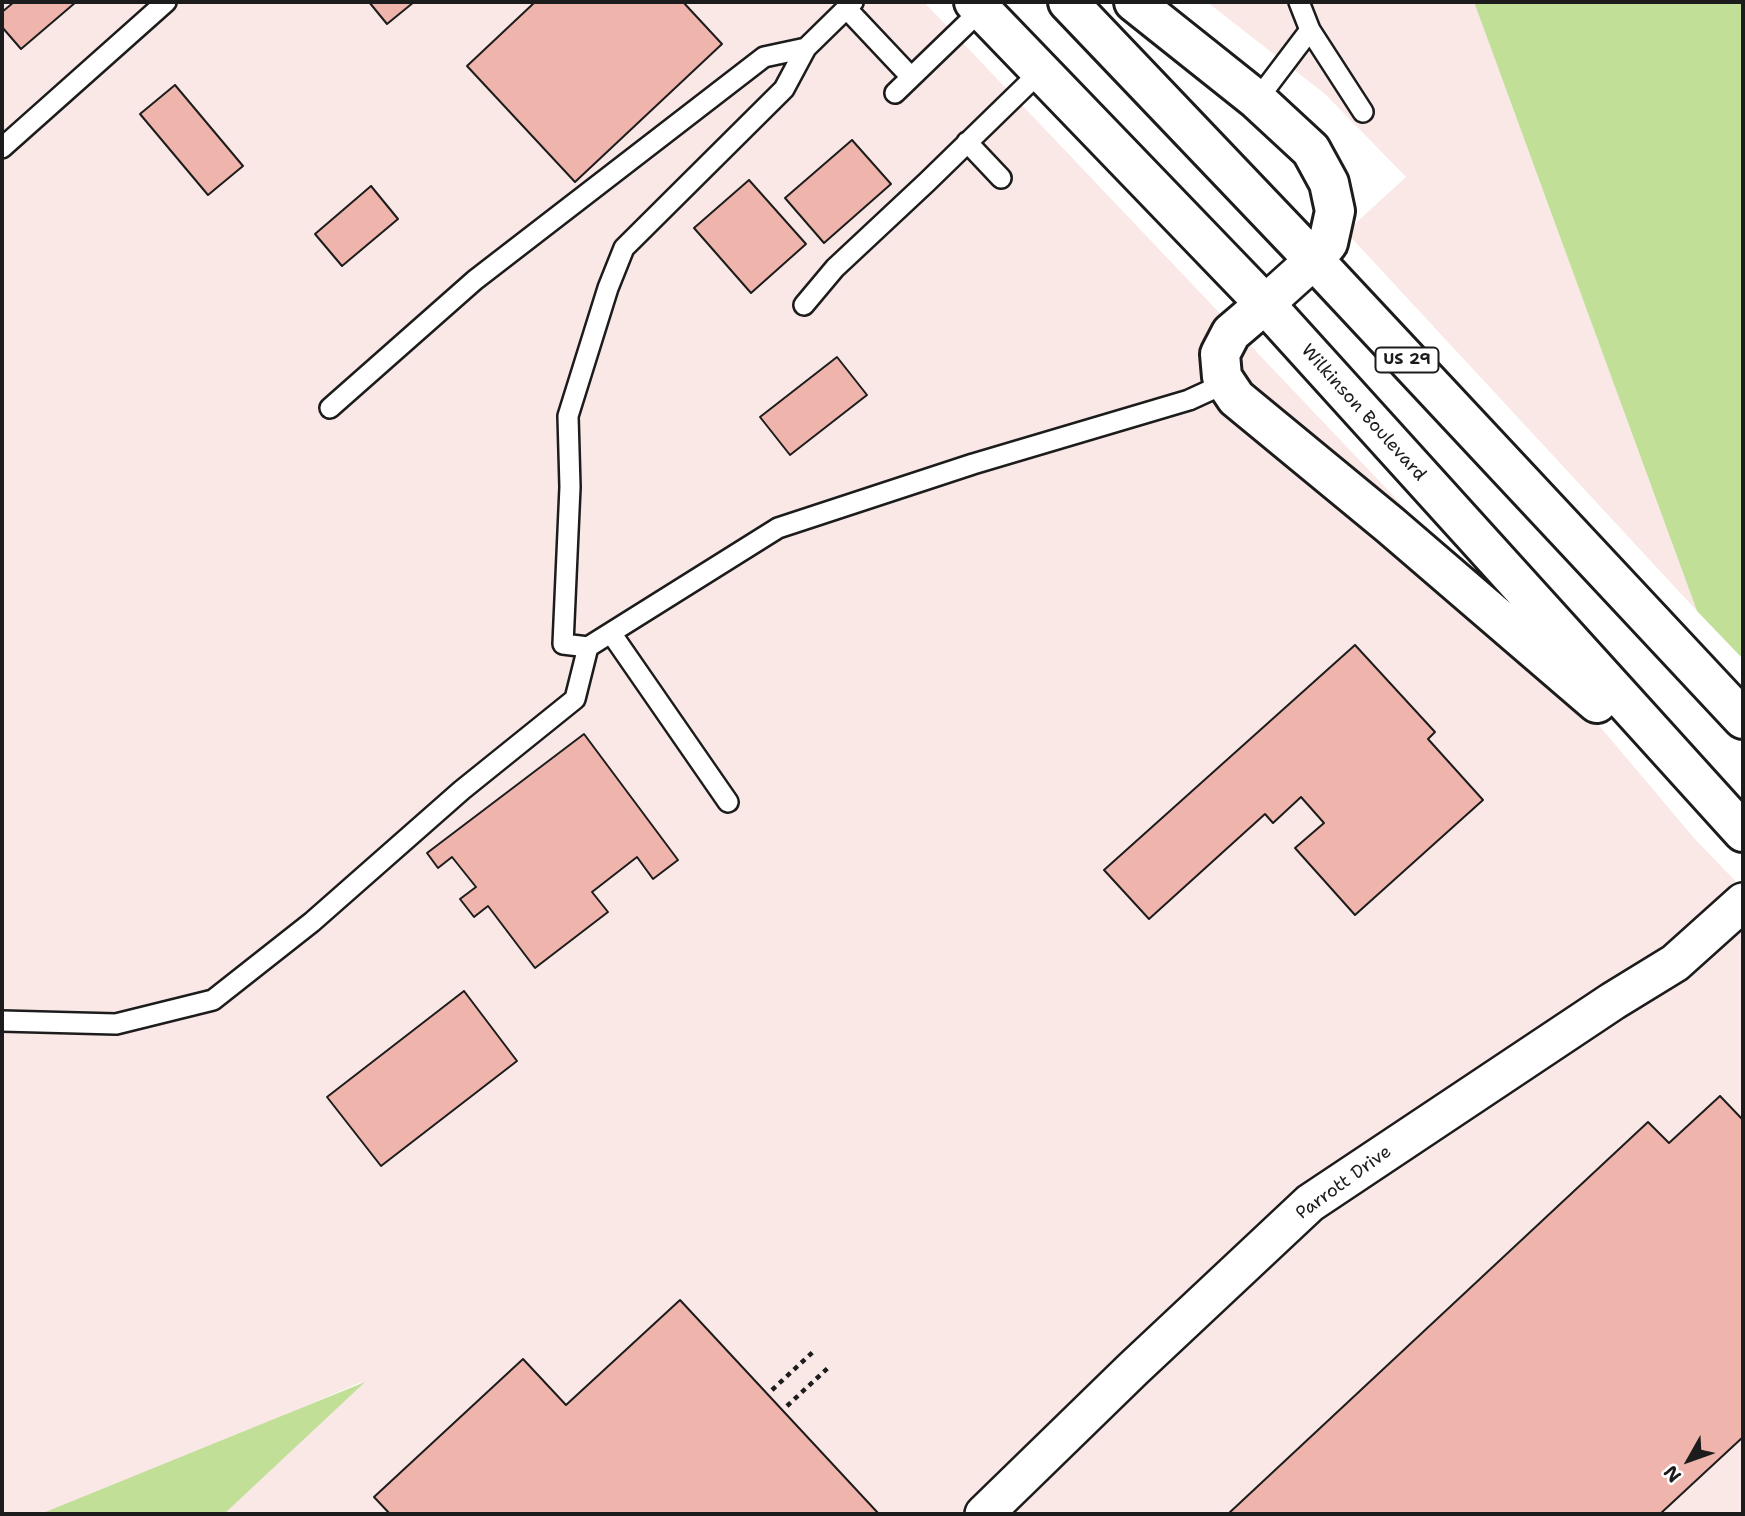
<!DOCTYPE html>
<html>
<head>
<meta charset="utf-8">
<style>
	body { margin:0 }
	#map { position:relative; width:1745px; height:1516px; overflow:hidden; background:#fff; font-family:"Shantell Sans",sans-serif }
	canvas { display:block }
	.frame { position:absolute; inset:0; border:4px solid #1c1c1c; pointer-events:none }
	.north { position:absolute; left:1654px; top:1425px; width:70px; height:70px; -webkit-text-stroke:5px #fff; paint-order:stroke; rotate:230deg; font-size:19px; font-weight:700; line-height:28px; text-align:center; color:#1c1c1c }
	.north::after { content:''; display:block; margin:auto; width:24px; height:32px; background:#1c1c1c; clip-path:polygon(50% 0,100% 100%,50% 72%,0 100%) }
</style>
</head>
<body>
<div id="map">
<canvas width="1745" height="1516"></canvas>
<div class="frame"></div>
<div class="north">N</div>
</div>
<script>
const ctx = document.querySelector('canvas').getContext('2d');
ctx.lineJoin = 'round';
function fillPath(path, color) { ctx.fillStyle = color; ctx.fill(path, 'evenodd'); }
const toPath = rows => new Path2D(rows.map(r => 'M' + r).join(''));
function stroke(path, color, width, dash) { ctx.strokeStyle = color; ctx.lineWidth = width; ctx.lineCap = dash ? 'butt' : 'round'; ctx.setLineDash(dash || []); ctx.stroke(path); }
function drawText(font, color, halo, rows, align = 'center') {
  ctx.font = font + ' "Shantell Sans",sans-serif'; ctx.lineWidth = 5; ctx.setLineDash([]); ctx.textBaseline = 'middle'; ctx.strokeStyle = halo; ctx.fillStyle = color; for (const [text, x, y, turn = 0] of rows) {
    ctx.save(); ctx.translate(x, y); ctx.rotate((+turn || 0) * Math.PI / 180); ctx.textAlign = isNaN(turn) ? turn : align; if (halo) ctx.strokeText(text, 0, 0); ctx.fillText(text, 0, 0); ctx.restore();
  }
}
fillPath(toPath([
	[2,2,924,2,1500,608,1694,838,1743,889,1743,1514,223,1514,362,1382,52,1514,2,1514],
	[1207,2,1474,2,1697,611,1346,232,1406,177,1325,94]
]), '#fae8e6');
fillPath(toPath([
	[1474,2,1743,2,1743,659,1697,611],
	[365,1382,224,1514,41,1514,43,1513]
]), '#c1df97');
const building = toPath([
	[14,2,76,2,21,49,2,27,2,12,14,2],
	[369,2,414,2,387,24,369,2],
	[535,2,683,2,722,44,575,182,467,66,535,2],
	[175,85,243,166,208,195,140,114,175,85],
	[852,140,891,184,824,243,785,198,852,140],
	[749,180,806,244,751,293,694,228,749,180],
	[371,186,398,219,342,266,315,234,371,186],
	[837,357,867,395,790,455,760,417,837,357],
	[1355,645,1435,732,1428,739,1483,800,1355,915,1295,848,1324,823,1301,797,1273,823,1265,814,1149,919,1104,870,1355,645],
	[584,734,678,860,653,879,637,857,592,892,608,912,535,968,488,906,474,917,460,899,476,887,452,857,438,868,427,853,584,734],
	[464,991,517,1061,381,1166,327,1097,464,991],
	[1720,1096,1743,1120,1743,1437,1660,1514,1228,1514,1648,1122,1669,1143,1720,1096],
	[680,1300,878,1513,877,1514,390,1514,374,1497,523,1359,566,1405,680,1300]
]);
fillPath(building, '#efb4ac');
stroke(building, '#1c1c1c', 2);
const service = toPath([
	[853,2,806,48,784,89,624,248,608,288,568,416,570,487,563,644,588,647,778,528,973,464,1189,400,1226,383],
	[1299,2,1310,30],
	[846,8,911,77],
	[895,93,982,9],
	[1257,100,1310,30,1363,112],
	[967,142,1001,178],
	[2,148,166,2],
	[804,305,835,268,927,182,1041,71],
	[330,408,475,280,764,57,806,48],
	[611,633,728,802],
	[2,1021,116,1024,213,1000,312,922,462,790,575,699,588,647]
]);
const minor = toPath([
	[1265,304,1314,260],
	[984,1514,1133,1369,1310,1203,1613,1001,1675,963,1743,902]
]);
const primary = toPath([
	[974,2,1265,304,1743,832],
	[1068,2,1314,260,1743,719],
	[1134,2,1257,100,1311,150,1329,183,1335,211,1328,243,1314,260],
	[1265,304,1231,333,1220,354,1222,377,1236,398,1390,525,1597,703]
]);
stroke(service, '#1c1c1c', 24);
stroke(minor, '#1c1c1c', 42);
stroke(primary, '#1c1c1c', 44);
stroke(toPath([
	[772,1390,815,1350],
	[787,1406,830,1366]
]), '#1c1c1c', 4.5, [5, 5]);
stroke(service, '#fff', 19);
stroke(minor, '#fff', 37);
stroke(primary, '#fff', 38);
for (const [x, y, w] of [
	[1407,360,63]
]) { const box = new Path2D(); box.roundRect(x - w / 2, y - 12.5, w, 25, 5); ctx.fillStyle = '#fff'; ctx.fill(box); stroke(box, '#1c1c1c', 2); }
drawText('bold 16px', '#1c1c1c', null, [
	["US 29",1407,360]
]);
drawText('18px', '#1c1c1c', '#fff', [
	["Wilkinson Boulevard",1363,413,48],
	["Parrott Drive",1344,1183,-36]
]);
</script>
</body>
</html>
